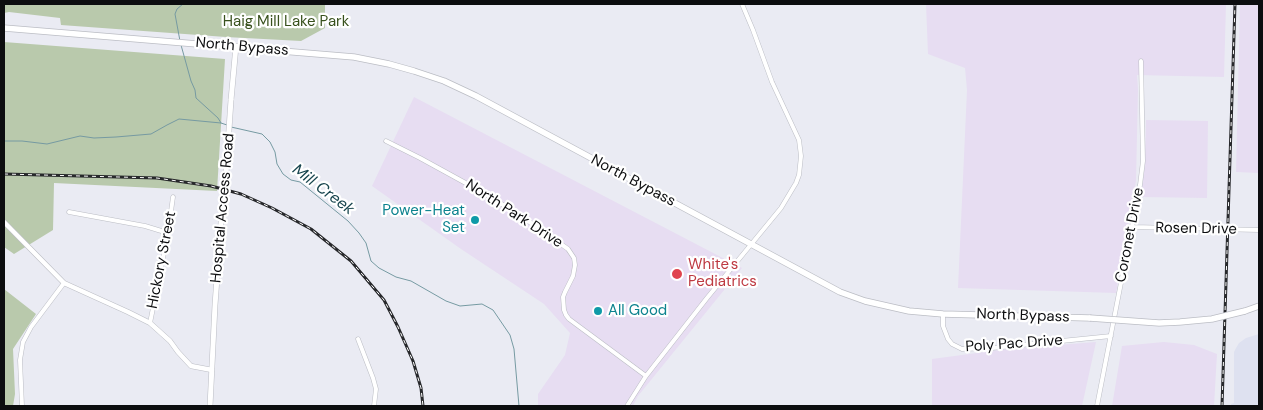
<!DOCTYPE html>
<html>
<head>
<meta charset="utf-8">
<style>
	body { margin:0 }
	#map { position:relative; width:1263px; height:410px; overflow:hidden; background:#eaebf3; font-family:"DM Sans",sans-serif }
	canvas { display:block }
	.frame { position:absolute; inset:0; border:5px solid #0c0d0f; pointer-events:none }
</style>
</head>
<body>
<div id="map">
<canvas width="1263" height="410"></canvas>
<div class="frame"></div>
</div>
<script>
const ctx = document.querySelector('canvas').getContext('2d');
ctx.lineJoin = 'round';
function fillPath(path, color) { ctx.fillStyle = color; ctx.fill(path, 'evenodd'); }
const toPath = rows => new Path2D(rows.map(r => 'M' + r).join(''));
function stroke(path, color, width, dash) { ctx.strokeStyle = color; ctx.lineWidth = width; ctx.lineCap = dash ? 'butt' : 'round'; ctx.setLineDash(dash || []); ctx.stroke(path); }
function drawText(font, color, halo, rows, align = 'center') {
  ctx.font = font + ' "DM Sans",sans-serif'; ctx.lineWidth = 4.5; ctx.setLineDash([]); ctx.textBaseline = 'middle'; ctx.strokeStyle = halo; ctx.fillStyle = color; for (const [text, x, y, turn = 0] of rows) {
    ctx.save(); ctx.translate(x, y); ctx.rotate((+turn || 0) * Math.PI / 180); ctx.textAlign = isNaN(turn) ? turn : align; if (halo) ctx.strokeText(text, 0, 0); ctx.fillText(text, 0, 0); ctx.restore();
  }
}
fillPath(toPath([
	[1259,334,1259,406,1231,406,1231,404,1234,403,1234,352,1236,348,1239,343,1246,338]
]), '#dee1f0');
fillPath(toPath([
	[926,4,1226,4,1224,77,1137,75,1138,89,1136,181,1116,293,958,288,967,90,965,68,928,54],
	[1240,4,1259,4,1259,173,1236,172],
	[414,97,742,268,638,396,633,406,538,406,538,394,565,355,570,333,544,304,461,249,372,186],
	[1146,120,1208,121,1207,198,1141,197,1145,163],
	[1096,342,1082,406,932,406,932,359,1007,349],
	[1164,342,1194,345,1217,354,1214,406,1112,406,1122,346]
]), '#e7ddf2');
fillPath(toPath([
	[4,4,325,4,325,28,301,41,226,37,61,25,60,18,9,12,4,13],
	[4,42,225,59,217,191,54,183,53,230,14,254,4,247],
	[4,289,36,314,13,349,15,394,13,406,4,406]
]), '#b9c9ac');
stroke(toPath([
	[180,41,175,14,177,9,183,4],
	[181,45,191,81,195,90,196,98,218,118,221,123],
	[231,127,262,134,270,142,275,152,277,164,283,174,291,180,300,182,348,221,359,233,366,243,371,261,379,268,396,277,411,281,446,301,460,306,482,304,493,310,510,335,514,349,519,406],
	[4,141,22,141,47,144,80,136,94,138,116,137,151,134,167,125,179,119,221,123,227,125]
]), '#769aa2', 1);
const minor = toPath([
	[386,141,420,158,482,192,521,216,568,249,574,258,575,265,573,276,565,292,563,297,564,310,566,315,569,319,646,376],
	[69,212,145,226,168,233],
	[1133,227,1259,230],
	[943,314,943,326,948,339,952,344,962,349,992,348,1111,336],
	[150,323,168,233,173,197],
	[358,339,373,378,376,389,374,406],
	[22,406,20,360,23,342,31,327,64,283],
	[627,406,646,376,707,298,781,208,796,183,799,175,801,156,799,140,772,82,753,30,742,4],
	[1097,406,1140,185,1143,161,1141,61]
]);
const tertiary = toPath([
	[4,222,64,283,128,312,150,323,170,341,178,352,191,366,212,370]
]);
const secondary = toPath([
	[231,100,236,46],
	[210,406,215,305,221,223,224,203]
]);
const trunk = toPath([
	[4,28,354,57,389,64,414,71,444,81,476,96,840,292,865,301,909,311,943,314,1090,318],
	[1245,311,1259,306]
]);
stroke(minor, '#bbbdc4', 5);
stroke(tertiary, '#bbbdc4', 5.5);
stroke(secondary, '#bbbdc4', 6);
stroke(trunk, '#bbbdc4', 7);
stroke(minor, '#fff', 4);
stroke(tertiary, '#fff', 4.5);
stroke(secondary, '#fff', 5);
stroke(trunk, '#fff', 5.5);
const rail = toPath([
	[4,174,157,178,211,186,241,194,272,208,311,229,351,261,384,300,398,327,413,361,421,388,423,406],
	[1222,406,1235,4]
]);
stroke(rail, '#27282b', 3);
stroke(rail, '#fff', 1, [4]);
const secondaryBridge = toPath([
	[224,203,231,100]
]);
const trunkBridge = toPath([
	[1090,318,1159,323,1180,322,1212,319,1245,311]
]);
stroke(secondaryBridge, '#bbbdc4', 6, []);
stroke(trunkBridge, '#bbbdc4', 7, []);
stroke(secondaryBridge, '#fff', 5);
stroke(trunkBridge, '#fff', 5.5);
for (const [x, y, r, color] of [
	[475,220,5,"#0f9aa8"],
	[677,274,6,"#e0444e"],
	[598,311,5,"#0f9aa8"]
]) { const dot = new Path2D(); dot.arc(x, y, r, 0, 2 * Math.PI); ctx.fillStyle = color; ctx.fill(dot); stroke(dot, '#fff', 2); }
drawText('15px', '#38511d', '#fff', [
	["Haig Mill Lake Park",286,22]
]);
drawText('15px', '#0c0d0f', '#fff', [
	["North Bypass",242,47,5],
	["North Bypass",633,181,28],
	["Hospital Access Road",223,208,-85],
	["North Park Drive",514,214,33],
	["Rosen Drive",1196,229,1],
	["Coronet Drive",1130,235,-79],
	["Hickory Street",162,260,-79],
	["North Bypass",1023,316,2],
	["Poly Pac Drive",1014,344,-4]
]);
drawText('15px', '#0d838f', '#fff', [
	["Power-Heat",465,211],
	["Set",465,228],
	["All Good",608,311,"left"]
], 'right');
drawText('15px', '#be3a42', '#fff', [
	["White's",688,265],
	["Pediatrics",688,282]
], 'left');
drawText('italic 16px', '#18454e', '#fff', [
	["Mill Creek",323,190,37]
]);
</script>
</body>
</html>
